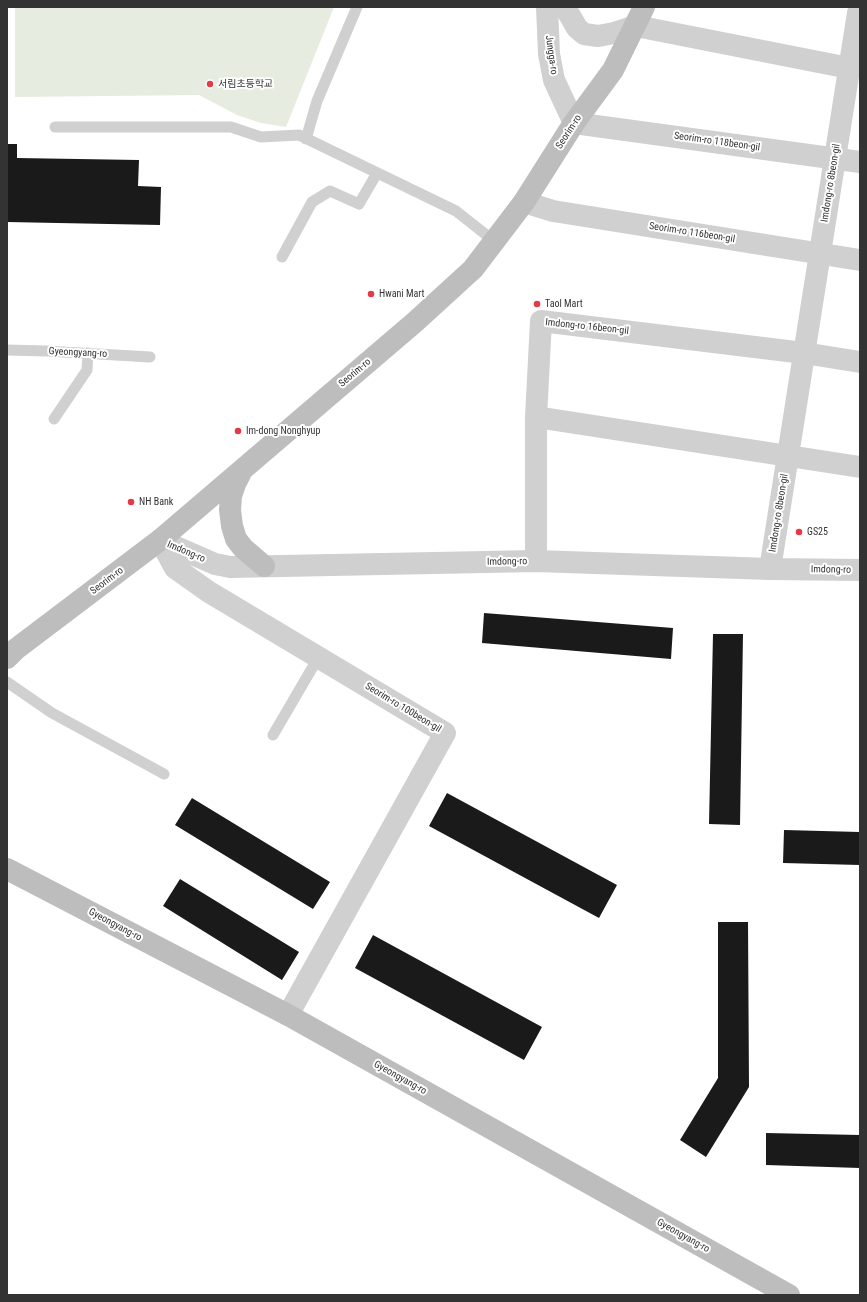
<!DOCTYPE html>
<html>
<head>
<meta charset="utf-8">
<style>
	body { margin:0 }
	#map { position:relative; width:867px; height:1302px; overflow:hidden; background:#fff; font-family:"Roboto Condensed",sans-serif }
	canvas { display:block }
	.frame { position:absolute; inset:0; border:8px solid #333; pointer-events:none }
</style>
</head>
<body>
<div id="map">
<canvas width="867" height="1302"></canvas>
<div class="frame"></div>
</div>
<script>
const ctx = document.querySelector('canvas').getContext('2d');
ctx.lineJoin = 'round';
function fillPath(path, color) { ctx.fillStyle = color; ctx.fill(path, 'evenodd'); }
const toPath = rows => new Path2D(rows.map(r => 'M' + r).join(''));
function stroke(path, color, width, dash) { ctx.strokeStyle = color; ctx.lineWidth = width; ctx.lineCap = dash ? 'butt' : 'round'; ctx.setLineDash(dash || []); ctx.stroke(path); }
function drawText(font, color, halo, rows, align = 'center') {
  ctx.font = font + ' "Roboto Condensed","Noto Sans KR",sans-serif'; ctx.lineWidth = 4; ctx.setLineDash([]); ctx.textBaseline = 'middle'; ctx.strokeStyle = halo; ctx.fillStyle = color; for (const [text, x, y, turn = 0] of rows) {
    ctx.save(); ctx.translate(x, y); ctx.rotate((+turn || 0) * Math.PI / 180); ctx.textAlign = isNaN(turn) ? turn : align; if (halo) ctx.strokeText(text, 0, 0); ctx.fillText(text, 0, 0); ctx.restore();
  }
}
fillPath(toPath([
	[15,7,334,7,286,127,261,123,237,115,199,95,15,97]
]), '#e6ecdf');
fillPath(toPath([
	[7,144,17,144,17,158,139,160,138,186,161,187,160,225,7,222],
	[484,613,673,628,671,659,482,643],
	[713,634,743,634,740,825,709,824],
	[447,793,617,885,599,918,429,826],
	[192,798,330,882,313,909,175,825],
	[784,830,860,832,860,865,783,863],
	[180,879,299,952,282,980,163,906],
	[718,922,748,922,749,1087,706,1157,680,1140,718,1078],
	[373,935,542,1027,524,1060,355,968],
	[766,1133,860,1135,860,1168,766,1165]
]), '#1a1a1a');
stroke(toPath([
	[55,127,231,127,261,137,299,135,456,211,494,241],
	[306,139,317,101,357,7],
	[282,257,312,202,330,191,359,204,377,173],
	[7,350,46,351,150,357],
	[54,419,87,370,88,353],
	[7,682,52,713,164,774],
	[273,735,318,658]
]), '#d0d0d0', 11);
stroke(toPath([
	[547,7,549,54,554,80,574,123,860,162],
	[565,7,577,28,584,34,598,36,614,33,636,26,849,68],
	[524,202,553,211,860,260],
	[536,417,860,467],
	[160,540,215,564,230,567,536,561,770,569,860,570],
	[160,540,175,568,209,592,445,733,288,1015],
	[536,561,536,417,541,321,804,353,860,362],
	[770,569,858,13,860,7]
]), '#d0d0d0', 22);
stroke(toPath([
	[241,472,235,484,231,496,230,510,232,526,236,539,243,548,264,566],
	[7,658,16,649,160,540,415,322,473,269,524,202,574,123,613,70,644,7],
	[7,869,288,1015,789,1295]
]), '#bdbdbd', 22);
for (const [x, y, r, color] of [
	[210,84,4,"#e63946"],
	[371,294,4,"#e63946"],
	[537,304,4,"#e63946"],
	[238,431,4,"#e63946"],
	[131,502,4,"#e63946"],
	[799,532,4,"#e63946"]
]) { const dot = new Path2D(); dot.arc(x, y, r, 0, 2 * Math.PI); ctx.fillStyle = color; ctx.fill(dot); stroke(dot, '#fff', 1.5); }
drawText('10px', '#333', '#fff', [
	["Jungga-ro",551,55,82],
	["Seorim-ro",569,132,-57],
	["Seorim-ro 118beon-gil",717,142,8],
	["Imdong-ro 8beon-gil",831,183,-81],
	["Seorim-ro 116beon-gil",692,233,9],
	["Imdong-ro 16beon-gil",587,327,6],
	["Gyeongyang-ro",78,353,3],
	["Seorim-ro",355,373,-40],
	["Imdong-ro 8beon-gil",779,513,-81],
	["Imdong-ro",186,552,23],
	["Imdong-ro",507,562,-1],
	["Imdong-ro",831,570,1],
	["Seorim-ro",107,581,-37],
	["Seorim-ro 100beon-gil",403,708,31],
	["Gyeongyang-ro",115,925,28],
	["Gyeongyang-ro",400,1078,29],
	["Gyeongyang-ro",683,1236,29]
]);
drawText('10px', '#333', '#fff', [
	["서림초등학교",218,84],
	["Hwani Mart",379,294],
	["Taol Mart",545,304],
	["Im-dong Nonghyup",246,431],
	["NH Bank",139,502],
	["GS25",807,532]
], 'left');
</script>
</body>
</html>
